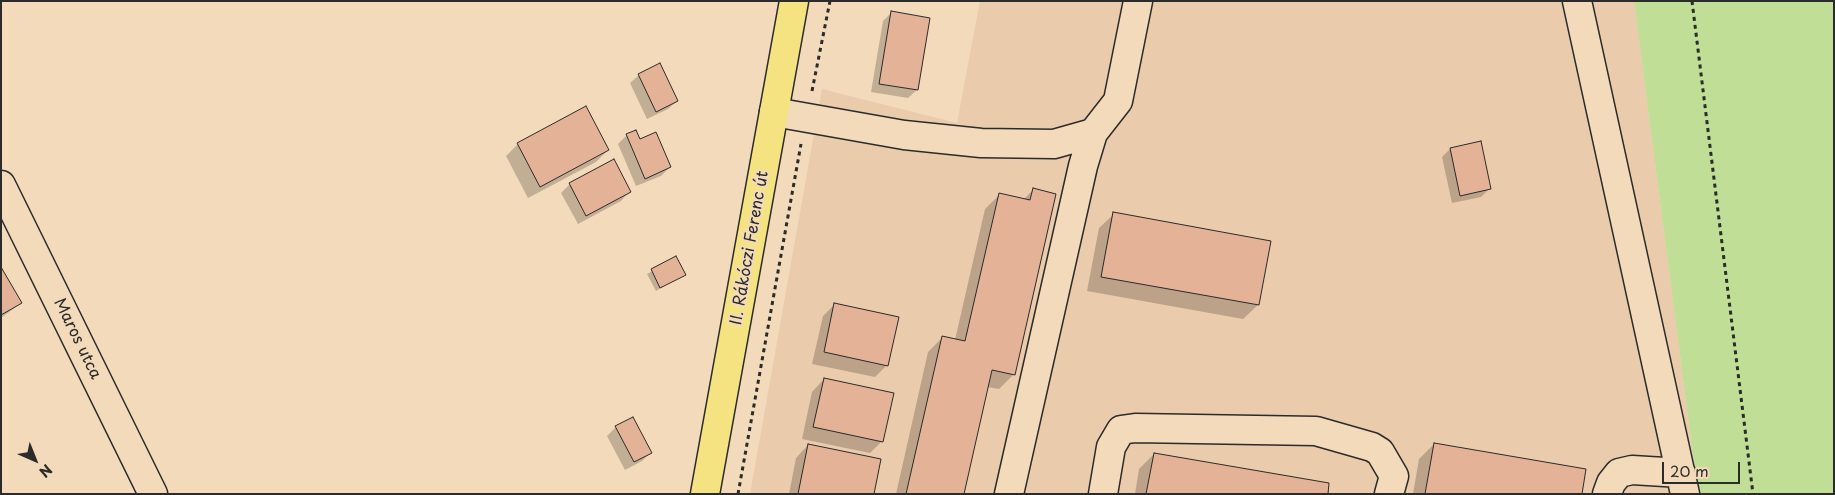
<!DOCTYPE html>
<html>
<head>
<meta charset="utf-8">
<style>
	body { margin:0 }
	#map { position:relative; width:1835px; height:495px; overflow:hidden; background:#f2daba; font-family:"Playpen Sans",sans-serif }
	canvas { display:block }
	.frame { position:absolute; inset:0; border:2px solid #2b2b2b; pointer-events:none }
	.north { position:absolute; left:10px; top:435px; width:50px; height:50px; -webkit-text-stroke:4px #f2daba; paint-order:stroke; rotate:136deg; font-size:14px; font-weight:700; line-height:20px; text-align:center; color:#2b2b2b }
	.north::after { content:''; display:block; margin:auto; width:18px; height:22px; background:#2b2b2b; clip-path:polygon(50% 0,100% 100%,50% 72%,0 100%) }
	.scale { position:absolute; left:1662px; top:462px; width:78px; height:22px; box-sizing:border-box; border:2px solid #2b2b2b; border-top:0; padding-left:6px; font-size:15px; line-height:18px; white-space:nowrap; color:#2b2b2b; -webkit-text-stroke:4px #f2daba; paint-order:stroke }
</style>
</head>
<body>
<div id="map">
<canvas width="1835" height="495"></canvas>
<div class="frame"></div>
<div class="north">N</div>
<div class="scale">20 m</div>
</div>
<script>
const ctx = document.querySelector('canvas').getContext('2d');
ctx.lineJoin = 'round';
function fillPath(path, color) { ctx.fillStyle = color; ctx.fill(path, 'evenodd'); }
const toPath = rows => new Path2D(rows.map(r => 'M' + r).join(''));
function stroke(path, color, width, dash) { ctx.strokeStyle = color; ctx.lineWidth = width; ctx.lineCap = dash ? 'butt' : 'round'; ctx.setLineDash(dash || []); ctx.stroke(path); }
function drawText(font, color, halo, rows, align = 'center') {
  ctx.font = font + ' "Playpen Sans",sans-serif'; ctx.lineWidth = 4; ctx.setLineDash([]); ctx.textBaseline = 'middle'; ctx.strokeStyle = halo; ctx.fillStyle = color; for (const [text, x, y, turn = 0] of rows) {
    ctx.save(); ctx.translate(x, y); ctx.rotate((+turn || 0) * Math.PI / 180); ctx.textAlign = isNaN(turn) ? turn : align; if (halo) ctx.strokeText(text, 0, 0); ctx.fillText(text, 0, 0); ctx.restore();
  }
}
fillPath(toPath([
	[980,1,1634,1,1698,494,750,494,822,89,957,123]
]), '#eacbac');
fillPath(toPath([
	[1634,1,1834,1,1834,494,1698,494]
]), '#c0de95');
fillPath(toPath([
	[891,13,917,90,908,98,871,92,883,21],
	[639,75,677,101,668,109,647,119,630,83],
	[627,135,639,140,670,167,661,176,636,186,618,144],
	[518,144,608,150,596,162,528,198,506,156],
	[1450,149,1490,188,1481,197,1452,203,1442,157],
	[570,184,629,192,621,201,578,224,561,193],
	[1033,190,1055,195,1013,375,999,389,987,387,963,494,896,494,928,352,943,337,955,340,985,209,999,195,1023,200],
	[1114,214,1258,305,1243,319,1087,291,1099,228],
	[676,258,684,274,656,291,647,274],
	[1,269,21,303,1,318],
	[835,304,887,365,875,377,812,364,823,316],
	[824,379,882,441,870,453,802,439,812,392],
	[616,427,650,453,642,461,625,470,607,436],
	[1434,444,1581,494,1413,494,1419,459],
	[808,445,872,494,789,494,796,458],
	[1154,454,1326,494,1135,494,1139,469]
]), '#0003');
const building = toPath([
	[891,11,930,18,918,90,879,84,891,11],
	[660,63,678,101,656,112,638,74,660,63],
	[586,106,609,150,540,187,517,143,586,106],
	[636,130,640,139,656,132,671,167,645,179,626,134,636,130],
	[1481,141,1491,189,1460,196,1450,148,1481,141],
	[614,159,631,192,586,216,569,183,614,159],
	[1033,188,1056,194,1015,375,992,370,964,494,906,494,942,336,965,341,999,193,1030,200,1033,188],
	[1113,212,1271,241,1259,305,1101,277,1113,212],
	[676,256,686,275,660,288,651,269,676,256],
	[1,267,22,303,1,315,1,267],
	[834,303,899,317,888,366,824,352,834,303],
	[824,378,894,393,883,442,813,427,824,378],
	[633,417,652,453,634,462,615,426,633,417],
	[1434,443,1586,469,1582,494,1425,494,1434,443],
	[808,444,881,459,874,494,798,494,808,444],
	[1154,453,1329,483,1328,494,1146,494,1154,453]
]);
fillPath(building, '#e4b296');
stroke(building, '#2b2b2b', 1);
const minor = toPath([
	[1577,1,1685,494],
	[774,112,904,135,981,143,1054,144,1093,133,1118,101,1138,1],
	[1,185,153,494],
	[1009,494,1083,166,1093,133],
	[1103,494,1111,447,1121,430,1135,428,1316,431,1372,447,1380,452,1394,476,1389,494],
	[1607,494,1611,483,1619,473,1632,470,1681,473]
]);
const major = toPath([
	[705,494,794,1]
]);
stroke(minor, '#2b2b2b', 31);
stroke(major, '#2b2b2b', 31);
stroke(toPath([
	[1692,1,1753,494],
	[812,91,830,1],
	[738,494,801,144]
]), '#2b2b2b', 3, [4, 4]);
stroke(minor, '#f2daba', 28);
stroke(major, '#f5e382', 28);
drawText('16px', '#2b2b2b', '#f2daba', [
	["II. Rákóczi Ferenc út",750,248,-80],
	["Maros utca",77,339,64]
]);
</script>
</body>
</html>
